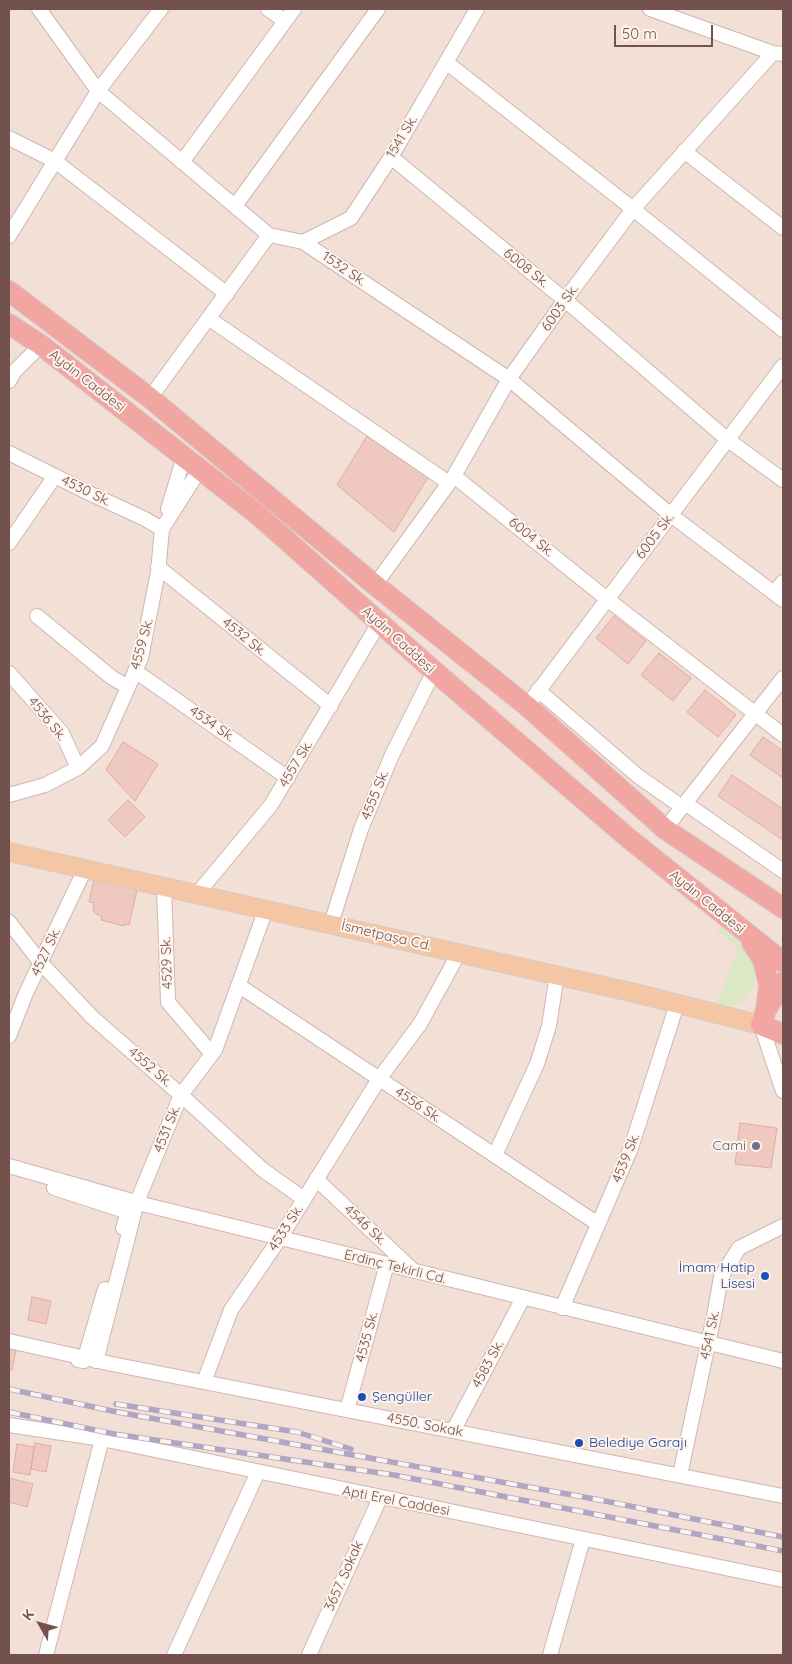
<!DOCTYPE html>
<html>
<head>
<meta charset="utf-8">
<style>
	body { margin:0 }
	#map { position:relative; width:792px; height:1664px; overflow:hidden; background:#fbefe7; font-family:Quicksand,sans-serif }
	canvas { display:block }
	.frame { position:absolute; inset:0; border:10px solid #73524d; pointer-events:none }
	.north { position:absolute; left:15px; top:1599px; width:50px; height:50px; -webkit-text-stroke:4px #fef4ed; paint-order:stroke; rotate:308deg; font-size:14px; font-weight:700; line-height:20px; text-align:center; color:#73524d }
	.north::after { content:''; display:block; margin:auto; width:18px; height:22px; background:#73524d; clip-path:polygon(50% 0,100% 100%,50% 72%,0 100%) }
	.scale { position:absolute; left:614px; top:25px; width:99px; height:22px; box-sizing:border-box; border:2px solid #73524d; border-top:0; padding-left:6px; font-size:15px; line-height:18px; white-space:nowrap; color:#73524d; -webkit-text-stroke:4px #fef4ed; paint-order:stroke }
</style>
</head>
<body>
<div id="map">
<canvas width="792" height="1664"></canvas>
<div class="frame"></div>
<div class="north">K</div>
<div class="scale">50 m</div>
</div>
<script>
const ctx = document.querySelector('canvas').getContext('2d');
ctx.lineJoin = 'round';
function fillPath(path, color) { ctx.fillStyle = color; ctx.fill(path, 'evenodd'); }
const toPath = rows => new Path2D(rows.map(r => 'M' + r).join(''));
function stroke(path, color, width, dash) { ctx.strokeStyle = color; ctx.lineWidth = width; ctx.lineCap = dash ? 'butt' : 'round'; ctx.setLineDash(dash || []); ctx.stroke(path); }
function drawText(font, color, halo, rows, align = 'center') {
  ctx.font = font + ' Quicksand,sans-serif'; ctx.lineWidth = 4; ctx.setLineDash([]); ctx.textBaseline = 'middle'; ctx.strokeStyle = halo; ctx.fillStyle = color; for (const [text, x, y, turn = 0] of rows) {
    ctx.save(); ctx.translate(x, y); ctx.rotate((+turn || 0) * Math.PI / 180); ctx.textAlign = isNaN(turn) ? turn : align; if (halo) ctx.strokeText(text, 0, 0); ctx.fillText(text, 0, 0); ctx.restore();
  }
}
fillPath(toPath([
	[9,9,783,9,783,1655,9,1655]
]), '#f2dfd6');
fillPath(toPath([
	[721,928,743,945,757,966,755,983,743,1002,728,1007,716,1005,738,948,715,929]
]), '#dbe8c6');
const building = toPath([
	[367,436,429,476,394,532,337,485,367,436],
	[614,616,646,641,628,664,596,638,614,616],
	[659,653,691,678,673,701,641,675,659,653],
	[705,690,736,715,718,737,687,712,705,690],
	[763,737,783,751,783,778,750,755,763,737],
	[123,742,158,764,135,801,106,770,123,742],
	[732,775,783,809,783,840,718,796,732,775],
	[128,800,145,817,125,837,108,820,128,800],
	[94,879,137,890,129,925,125,924,124,926,101,920,102,916,96,914,93,910,94,903,89,902,94,879],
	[740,1123,777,1128,771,1168,735,1164,740,1123],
	[32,1297,51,1301,46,1324,28,1320,32,1297],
	[9,1349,16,1350,12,1370,9,1369,9,1349],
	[35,1443,51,1446,46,1472,31,1469,35,1443],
	[17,1444,34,1447,30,1475,13,1472,17,1444],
	[9,1478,33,1484,27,1507,9,1502,9,1478]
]);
fillPath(building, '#efc9c0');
stroke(building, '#e0aca2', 1);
const minor = toPath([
	[39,9,98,91,269,235,303,242,509,379,671,515,783,600],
	[268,9,285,21],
	[650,9,773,53,783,54],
	[446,62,633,209,783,330],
	[9,138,55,161,227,294],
	[684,151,783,228],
	[391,157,565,300,728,440,783,480],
	[182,162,294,9],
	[235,206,378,9],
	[9,236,98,91,161,9],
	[303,242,351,218,391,157,477,9],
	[208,318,449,483],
	[9,381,14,372,41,345],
	[150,398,269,235],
	[9,453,91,494,145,519,162,529],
	[454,476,607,599,783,735],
	[168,509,184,457],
	[9,543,55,476],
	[158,567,331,706],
	[375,585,454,476,509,379,565,300,633,209,773,53],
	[774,593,783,582],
	[37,616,111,677,128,687],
	[135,671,288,778],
	[9,673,62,733,78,768],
	[538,690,638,776,682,807],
	[527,706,783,366],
	[9,795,45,785,78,768,102,746,141,658,158,572,162,529,200,469],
	[685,803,783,871],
	[665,829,783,678],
	[164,886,168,1002,212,1054],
	[197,894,271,805,379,623],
	[9,922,41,963,92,1017,181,1095,263,1170,304,1199],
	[331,924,361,829,392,755,434,671],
	[238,985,598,1224],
	[761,1025,783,1091],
	[9,1036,26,993,85,869],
	[495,1155,537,1064,549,1026,557,975],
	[9,1166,146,1205,783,1361],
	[316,1179,414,1271],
	[54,1188,128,1212,123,1228],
	[562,1308,631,1148,677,1004],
	[9,1341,112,1364,783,1496],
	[78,1360,84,1361,105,1289],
	[96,1361,137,1202,181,1095,215,1050,266,909],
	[204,1382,231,1310,280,1238,379,1079,420,1024,459,953],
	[347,1410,387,1264],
	[9,1425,102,1439,783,1580],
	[453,1431,523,1298],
	[680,1475,715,1311,721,1277,739,1248,783,1226],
	[46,1655,102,1439],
	[174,1655,258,1472],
	[309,1655,380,1498],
	[550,1655,583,1539]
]);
const major = toPath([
	[9,852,635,993,761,1025]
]);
const highway = toPath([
	[9,291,150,398,375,585,527,706,665,829,783,908],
	[9,324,41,345,257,514,434,671,627,837,783,962],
	[752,943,763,960,769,985,766,1010],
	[783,982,766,1010,761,1025,783,1034]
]);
stroke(minor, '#ceb7b1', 16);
stroke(major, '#d5cbca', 20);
stroke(highway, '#d5cbca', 22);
stroke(minor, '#fff', 14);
stroke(major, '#f5c6a4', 18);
stroke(highway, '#f1a6a2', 20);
const rail = toPath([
	[9,1389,117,1412,600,1500,783,1537],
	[116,1404,297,1432,351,1449],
	[9,1412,114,1434,394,1475,783,1551]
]);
stroke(rail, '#b0a6c4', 5.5);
stroke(rail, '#fef4ed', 4, [11]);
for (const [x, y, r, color] of [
	[756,1146,5,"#6b7280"],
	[765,1276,5,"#1a4fb4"],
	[362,1397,5,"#1a4fb4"],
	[579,1443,5,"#1a4fb4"]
]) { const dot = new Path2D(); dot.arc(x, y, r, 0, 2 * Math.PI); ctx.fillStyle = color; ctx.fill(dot); stroke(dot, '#fef4ed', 2); }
drawText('14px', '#73524d', '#fef4ed', [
	["1541 Sk.",402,137,-59],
	["6008 Sk.",526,268,39],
	["1532 Sk.",344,269,34],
	["6003 Sk.",560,308,-55],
	["Aydın Caddesi",87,381,38],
	["4530 Sk.",86,491,26],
	["6005 Sk.",655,536,-53],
	["6004 Sk.",531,537,39],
	["4532 Sk.",244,637,39],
	["Aydın Caddesi",398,640,42],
	["4559 Sk.",142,644,-75],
	["4536 Sk.",47,719,51],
	["4534 Sk.",212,724,35],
	["4557 Sk.",296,764,-59],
	["4555 Sk.",375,795,-68],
	["Aydın Caddesi",707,902,39],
	["İsmetpaşa Cd.",386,936,13],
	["4527 Sk.",46,952,-65],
	["4529 Sk.",167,963,-92],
	["4552 Sk.",150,1067,41],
	["4556 Sk.",418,1105,34],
	["4531 Sk.",167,1129,-68],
	["4539 Sk.",626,1158,-68],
	["4546 Sk.",365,1225,43],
	["4533 Sk.",286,1228,-57],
	["Erdinç Tekirli Cd.",395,1267,14],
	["4541 Sk.",710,1335,-78],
	["4535 Sk.",367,1337,-75],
	["4583 Sk.",488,1364,-62],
	["4550. Sokak",425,1425,11],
	["Apti Erel Caddesi",396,1501,11],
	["3657. Sokak",344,1576,-66]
]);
drawText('14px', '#5b616d', '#fef4ed', [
	["Cami",746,1146]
], 'right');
drawText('14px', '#164399', '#fef4ed', [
	["İmam Hatip",755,1268,"right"],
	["Lisesi",755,1284,"right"],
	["Şengüller",372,1397],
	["Belediye Garajı",589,1443]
], 'left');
</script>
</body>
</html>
